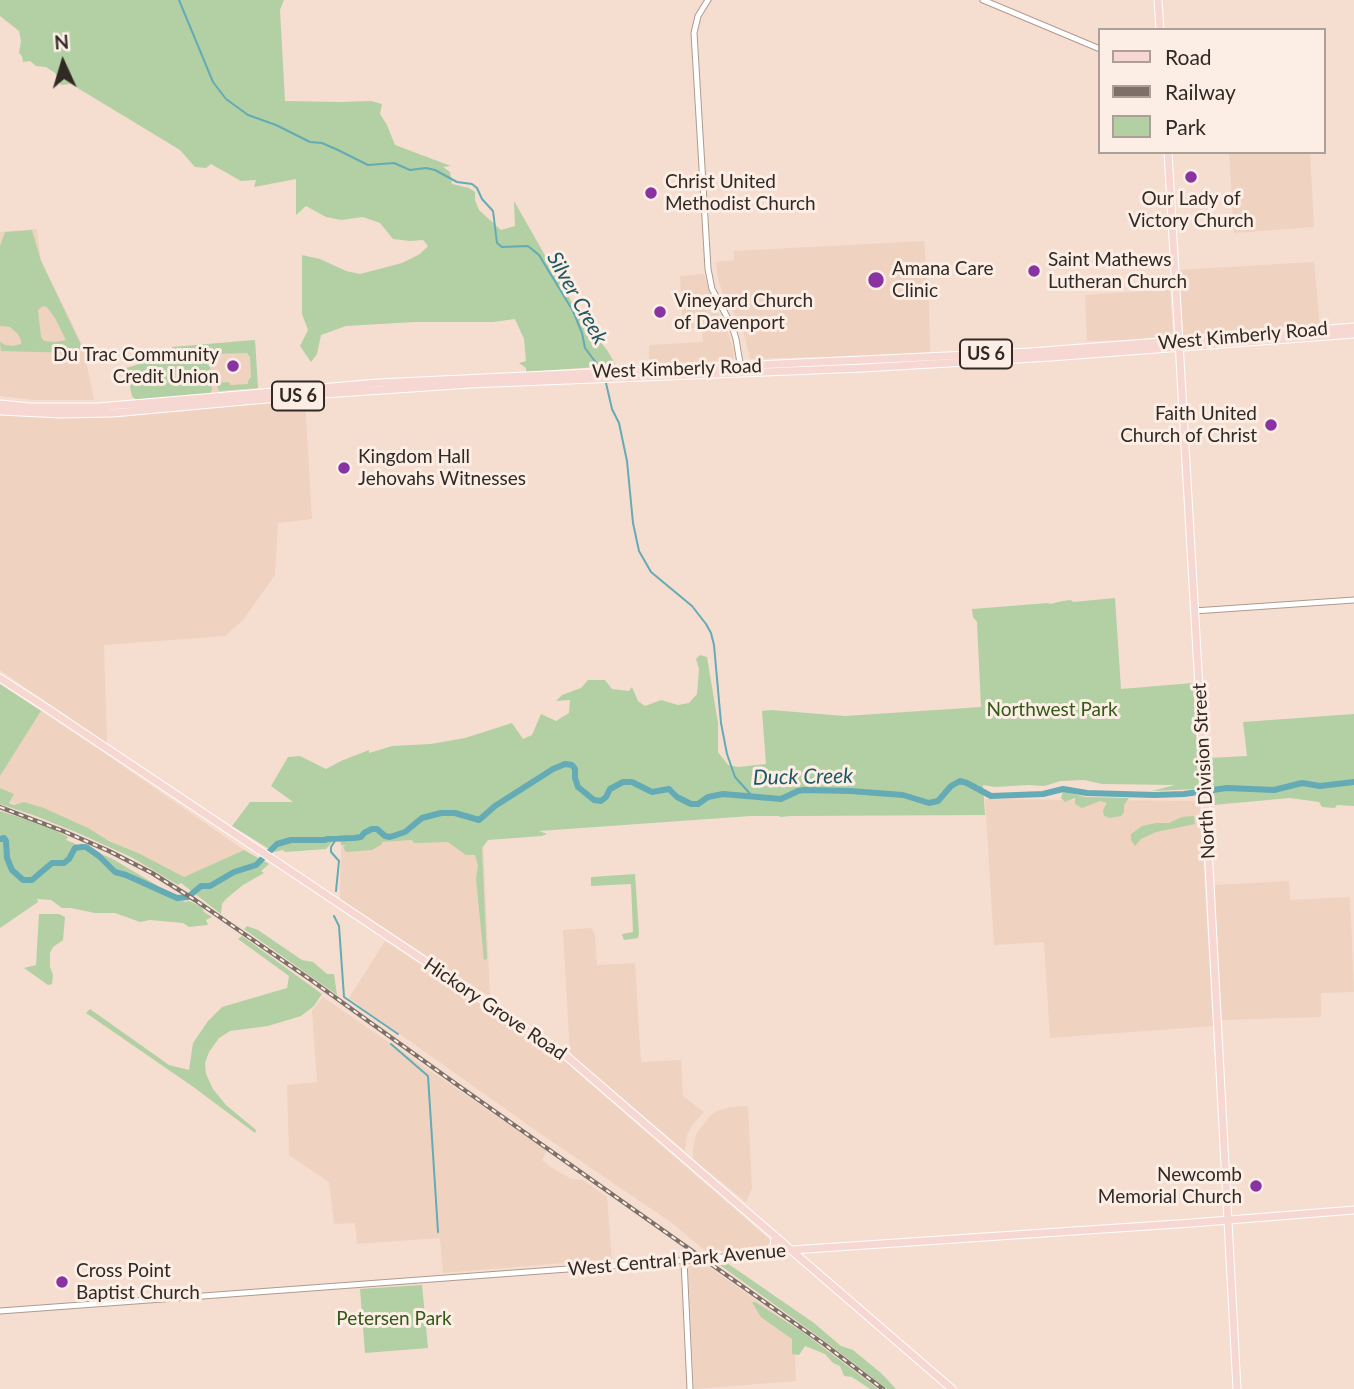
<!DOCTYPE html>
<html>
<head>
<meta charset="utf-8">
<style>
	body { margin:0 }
	#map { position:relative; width:1354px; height:1389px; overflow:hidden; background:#f5ded0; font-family:Lato,sans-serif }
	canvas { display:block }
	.legend { position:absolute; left:1098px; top:28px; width:228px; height:126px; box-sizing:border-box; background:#fceee5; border:2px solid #ab9f98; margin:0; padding:9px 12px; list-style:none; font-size:21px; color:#312924 }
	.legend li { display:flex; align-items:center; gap:14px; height:35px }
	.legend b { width:35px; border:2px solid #ab9f98 }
	.north { position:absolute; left:28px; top:28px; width:70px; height:70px; -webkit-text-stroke:5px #fceee5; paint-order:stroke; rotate:356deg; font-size:19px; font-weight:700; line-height:28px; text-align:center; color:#312924 }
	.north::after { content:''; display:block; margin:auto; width:24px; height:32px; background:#312924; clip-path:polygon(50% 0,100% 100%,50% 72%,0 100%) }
</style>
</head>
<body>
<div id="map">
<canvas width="1354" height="1389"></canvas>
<ul class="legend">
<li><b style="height:9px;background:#f7d7d1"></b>Road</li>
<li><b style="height:9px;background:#7e7068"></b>Railway</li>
<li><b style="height:19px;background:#b2d0a3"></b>Park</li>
</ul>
<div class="north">N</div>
</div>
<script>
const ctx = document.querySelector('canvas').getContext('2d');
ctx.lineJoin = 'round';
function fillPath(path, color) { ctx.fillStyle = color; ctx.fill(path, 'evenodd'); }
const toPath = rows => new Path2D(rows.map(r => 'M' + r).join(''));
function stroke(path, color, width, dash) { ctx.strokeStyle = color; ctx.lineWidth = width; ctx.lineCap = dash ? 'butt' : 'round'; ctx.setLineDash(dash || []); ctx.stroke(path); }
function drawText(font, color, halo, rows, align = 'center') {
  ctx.font = font + ' Lato,sans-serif'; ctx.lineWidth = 6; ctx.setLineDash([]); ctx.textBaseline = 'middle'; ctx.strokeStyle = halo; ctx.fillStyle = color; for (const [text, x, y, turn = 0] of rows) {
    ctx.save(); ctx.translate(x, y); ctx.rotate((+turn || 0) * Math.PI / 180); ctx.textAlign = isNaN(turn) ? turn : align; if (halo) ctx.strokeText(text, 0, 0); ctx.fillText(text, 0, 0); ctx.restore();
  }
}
fillPath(toPath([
	[1229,152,1310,152,1314,227,1234,233],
	[37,229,41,260,83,346,94,400,33,400,0,396,0,232],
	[924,241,929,305,930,354,750,359,742,326,724,297,718,279,716,262,734,260,734,251],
	[1314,262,1320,327,1182,338,1178,270],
	[704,274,712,303,725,323,733,349,734,356,731,362,705,365,649,366,649,345,703,342,702,328,683,328,680,276],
	[1170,289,1173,339,1087,341,1085,295],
	[255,340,258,390,138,399,134,398,131,393,127,369,173,356,172,347],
	[305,400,312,519,278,523,275,575,243,620,225,636,104,645,107,744,0,670,0,413,89,418],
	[41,711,104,753,244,850,177,880,109,840,0,798,0,776],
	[985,799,1200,801,1213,1026,1050,1038,1044,942,994,945],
	[483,835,490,997,340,899,341,845],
	[1289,881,1290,900,1350,897,1354,992,1321,993,1321,1017,1222,1020,1214,885],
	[592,928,595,936,597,965,635,963,641,1062,681,1060,683,1096,704,1112,693,1124,687,1135,685,1151,570,1054,563,930],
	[385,941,514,1026,562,1059,777,1246,708,1253,672,1223,538,1132,349,998],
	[323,997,547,1151,542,1160,552,1168,571,1179,583,1180,607,1197,612,1259,443,1273,440,1238,357,1244,355,1223,334,1224,329,1182,289,1155,287,1085,317,1082,312,1011],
	[748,1106,752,1188,746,1202,693,1159,693,1149,696,1134,710,1116,717,1111,730,1107],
	[706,1265,794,1327,796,1381,694,1389,688,1266]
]), '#efd2bf');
fillPath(toPath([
	[0,0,284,0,280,10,285,101,341,102,371,101,382,104,380,114,387,125,395,145,451,166,443,167,450,172,452,184,469,188,475,192,475,200,479,210,501,230,515,226,514,201,587,329,594,334,607,350,618,369,597,367,526,372,526,368,519,363,526,361,524,339,515,319,493,322,414,322,346,326,321,335,317,354,311,362,300,346,308,330,302,314,302,255,320,259,346,271,360,274,402,263,420,254,428,246,423,240,410,241,393,239,380,223,363,217,341,220,326,217,306,206,296,215,296,179,254,187,256,180,241,181,211,164,206,168,195,167,180,150,71,84,61,85,55,73,46,67,36,66,30,61,23,62,22,56,19,53,21,41,19,31,0,16],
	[32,230,41,261,82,347,81,350,77,353,1,351,0,342,5,345,13,346,21,344,21,340,18,334,10,327,0,326,0,246,5,232],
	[43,306,47,307,55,318,66,340,56,342,44,341,41,337,38,310],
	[255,340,258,388,219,391,217,386,218,383,229,382,230,385,248,384,248,381,251,377,250,357,247,353,213,354,213,351,209,351,212,390,210,393,207,395,136,400,132,396,126,368,155,359,173,356,172,347],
	[1115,598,1121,689,1193,683,1199,784,1197,789,1152,791,1175,785,1102,784,1084,780,1060,781,1045,786,1028,785,995,787,983,785,985,815,792,816,780,817,779,816,751,816,539,831,547,834,542,836,488,840,482,848,487,959,484,960,476,879,478,865,475,855,466,855,448,842,414,843,412,840,382,842,382,844,372,850,346,852,343,847,346,845,341,845,339,835,331,836,313,841,323,842,334,837,334,840,326,849,285,852,283,850,274,852,232,826,250,802,293,802,271,786,288,757,300,756,326,769,341,761,369,750,369,753,392,746,431,744,465,738,512,723,523,739,532,735,541,714,556,721,569,713,570,700,556,701,562,695,581,688,588,680,605,680,612,689,629,691,632,687,638,701,645,706,661,700,678,705,689,703,697,694,699,669,696,659,700,655,707,657,718,723,718,752,728,765,738,767,766,764,762,711,771,710,845,716,981,707,977,622,973,617,972,609,1048,603,1050,604,1063,601,1071,600,1073,602],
	[0,684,41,711,0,776],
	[1354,714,1354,806,1337,805,1335,808,1322,807,1319,802,1290,798,1213,805,1209,758,1247,756,1243,722],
	[0,788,14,794,9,803,14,805,24,802,44,808,88,828,109,841,140,854,184,877,244,850,269,864,261,871,264,873,243,885,226,899,222,904,221,914,181,883,178,885,131,857,78,833,33,815,0,804],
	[1063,791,1085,797,1129,798,1124,805,1124,812,1121,816,1110,818,1104,816,1103,810,1107,803,1100,801,1082,808,1075,804,1075,798,1065,802,1061,798],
	[0,811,47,826,68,837,66,840,111,858,185,902,189,901,202,907,204,912,212,917,206,920,208,925,189,927,183,923,150,920,140,922,115,913,95,913,71,908,62,908,51,900,37,899,38,902,0,928],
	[1194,816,1195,824,1156,832,1141,839,1135,846,1131,840,1131,834,1142,826,1156,823,1169,823,1182,817],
	[635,874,639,933,638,938,624,940,622,934,633,932,631,884,591,886,591,877],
	[39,914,59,914,65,917,63,940,53,947,50,953,50,967,53,975,52,984,48,985,24,968,36,965],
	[247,926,258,930,302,960,313,962,327,974,334,974,337,995,244,929],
	[242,936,322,994,314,1006,301,1016,268,1026,230,1031,219,1038,209,1052,205,1063,206,1074,213,1089,226,1105,256,1130,255,1133,192,1086,86,1013,90,1009,169,1065,189,1070,193,1043,208,1021,222,1007,287,988,289,976,238,939],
	[727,1263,814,1323,841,1346,853,1350,881,1373,896,1389,887,1389,830,1345,720,1265],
	[422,1285,428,1348,365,1353,360,1289],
	[752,1302,755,1302,804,1333,878,1389,870,1389,852,1377,844,1376,840,1366,833,1363,825,1354,805,1346,799,1355,792,1354,792,1339,761,1317]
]), '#b2d0a3');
stroke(toPath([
	[179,0,213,82,226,99,248,115,276,125,310,142,322,143,338,150,368,165,394,163,410,170,426,168,435,170,457,182,472,184,477,188,482,199,493,211,497,243,502,247,528,246,539,255,573,311,582,333,585,348,600,368],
	[606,383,612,409,619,423,627,461,633,523,639,551,651,572,692,606,706,624,711,633,714,645,721,723,727,754,735,777,753,797],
	[336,891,339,861,331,852,331,847,337,838],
	[334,916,339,926,344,997,398,1034],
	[391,1044,428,1076,438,1232]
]), '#64abb6', 2);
stroke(toPath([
	[0,839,4,838,6,841,7,858,12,870,23,880,32,880,52,863,64,863,69,859,75,848,82,847,86,847,99,856,115,872,126,875,177,898,188,897,201,886,210,886,234,872,256,865,277,844,291,840,324,840,328,839,354,838,361,837,364,833,372,829,377,829,385,836,390,837,405,832,422,818,441,813,455,813,479,820,495,806,553,769,565,764,572,765,575,769,575,778,578,787,594,800,601,801,606,797,610,789,623,782,632,782,652,792,669,789,677,797,691,804,698,804,708,797,723,794,781,799,798,791,804,790,850,791,903,795,929,803,938,801,951,786,960,781,967,783,991,796,1043,794,1063,789,1087,793,1155,795,1184,794,1227,788,1274,790,1302,783,1320,786,1354,782]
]), '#64abb6', 6);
const minor = toPath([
	[708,0,698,16,694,33,708,269,712,289,732,326,736,339,741,369],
	[983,0,1100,49],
	[1194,611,1354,600],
	[684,1260,690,1389],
	[0,1311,703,1259,792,1250]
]);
const major = toPath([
	[1158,0,1160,30],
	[1168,152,1205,791,1237,1389],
	[0,404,30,407,98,407,378,383,1030,352,1354,327],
	[0,411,60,414,113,413,310,395,470,384,863,368,1051,357,1354,334],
	[0,678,45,707,564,1054,952,1389],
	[792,1250,1192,1223,1354,1210],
	[767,1253,774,1246,775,1236]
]);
stroke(minor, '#af9a8d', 7);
stroke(major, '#fff', 9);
stroke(minor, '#fff', 5);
stroke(major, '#f7d7d1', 7);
const rail = toPath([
	[0,807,63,831,109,851,152,873,195,900,311,980,456,1084,824,1344,883,1389]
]);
stroke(rail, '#7e7068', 4.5);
stroke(rail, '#fceee5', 2, [5]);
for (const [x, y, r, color] of [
	[1191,177,7,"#8833a1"],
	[651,193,7,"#8833a1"],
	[1034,271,7,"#8833a1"],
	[876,280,9,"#8833a1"],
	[660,312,7,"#8833a1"],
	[233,366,7,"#8833a1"],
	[1271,425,7,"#8833a1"],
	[344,468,7,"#8833a1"],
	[1256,1186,7,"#8833a1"],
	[62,1282,7,"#8833a1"]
]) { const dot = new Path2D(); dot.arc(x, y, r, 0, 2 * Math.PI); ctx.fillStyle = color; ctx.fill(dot); stroke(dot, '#fceee5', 2.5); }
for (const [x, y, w] of [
	[986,354,52],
	[298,396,52]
]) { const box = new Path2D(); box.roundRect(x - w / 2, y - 14.5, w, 29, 5); ctx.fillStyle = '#fceee5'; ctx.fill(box); stroke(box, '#312924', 2); }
drawText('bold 18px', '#312924', null, [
	["US 6",986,354],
	["US 6",298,396]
]);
drawText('19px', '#312924', '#fceee5', [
	["Christ United",665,182],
	["Methodist Church",665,204],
	["Our Lady of",1191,199,"center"],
	["Victory Church",1191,221,"center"],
	["Saint Mathews",1048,260],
	["Lutheran Church",1048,282],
	["Amana Care",892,269],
	["Clinic",892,291],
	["Vineyard Church",674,301],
	["of Davenport",674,323],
	["Du Trac Community",219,355,"right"],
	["Credit Union",219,377,"right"],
	["Faith United",1257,414,"right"],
	["Church of Christ",1257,436,"right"],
	["Kingdom Hall",358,457],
	["Jehovahs Witnesses",358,479],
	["Newcomb",1242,1175,"right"],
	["Memorial Church",1242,1197,"right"],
	["Cross Point",76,1271],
	["Baptist Church",76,1293]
], 'left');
drawText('19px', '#312924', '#fceee5', [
	["West Kimberly Road",1243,336,-5],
	["West Kimberly Road",677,369,-2],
	["North Division Street",1204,771,-93],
	["Hickory Grove Road",495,1009,34],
	["West Central Park Avenue",677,1260,-5]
]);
drawText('19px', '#325917', '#fceee5', [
	["Northwest Park",1052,710],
	["Petersen Park",394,1319]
]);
drawText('italic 21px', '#1c5861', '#fceee5', [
	["Silver Creek",577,298,61],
	["Duck Creek",803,777,-1]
]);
</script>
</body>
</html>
